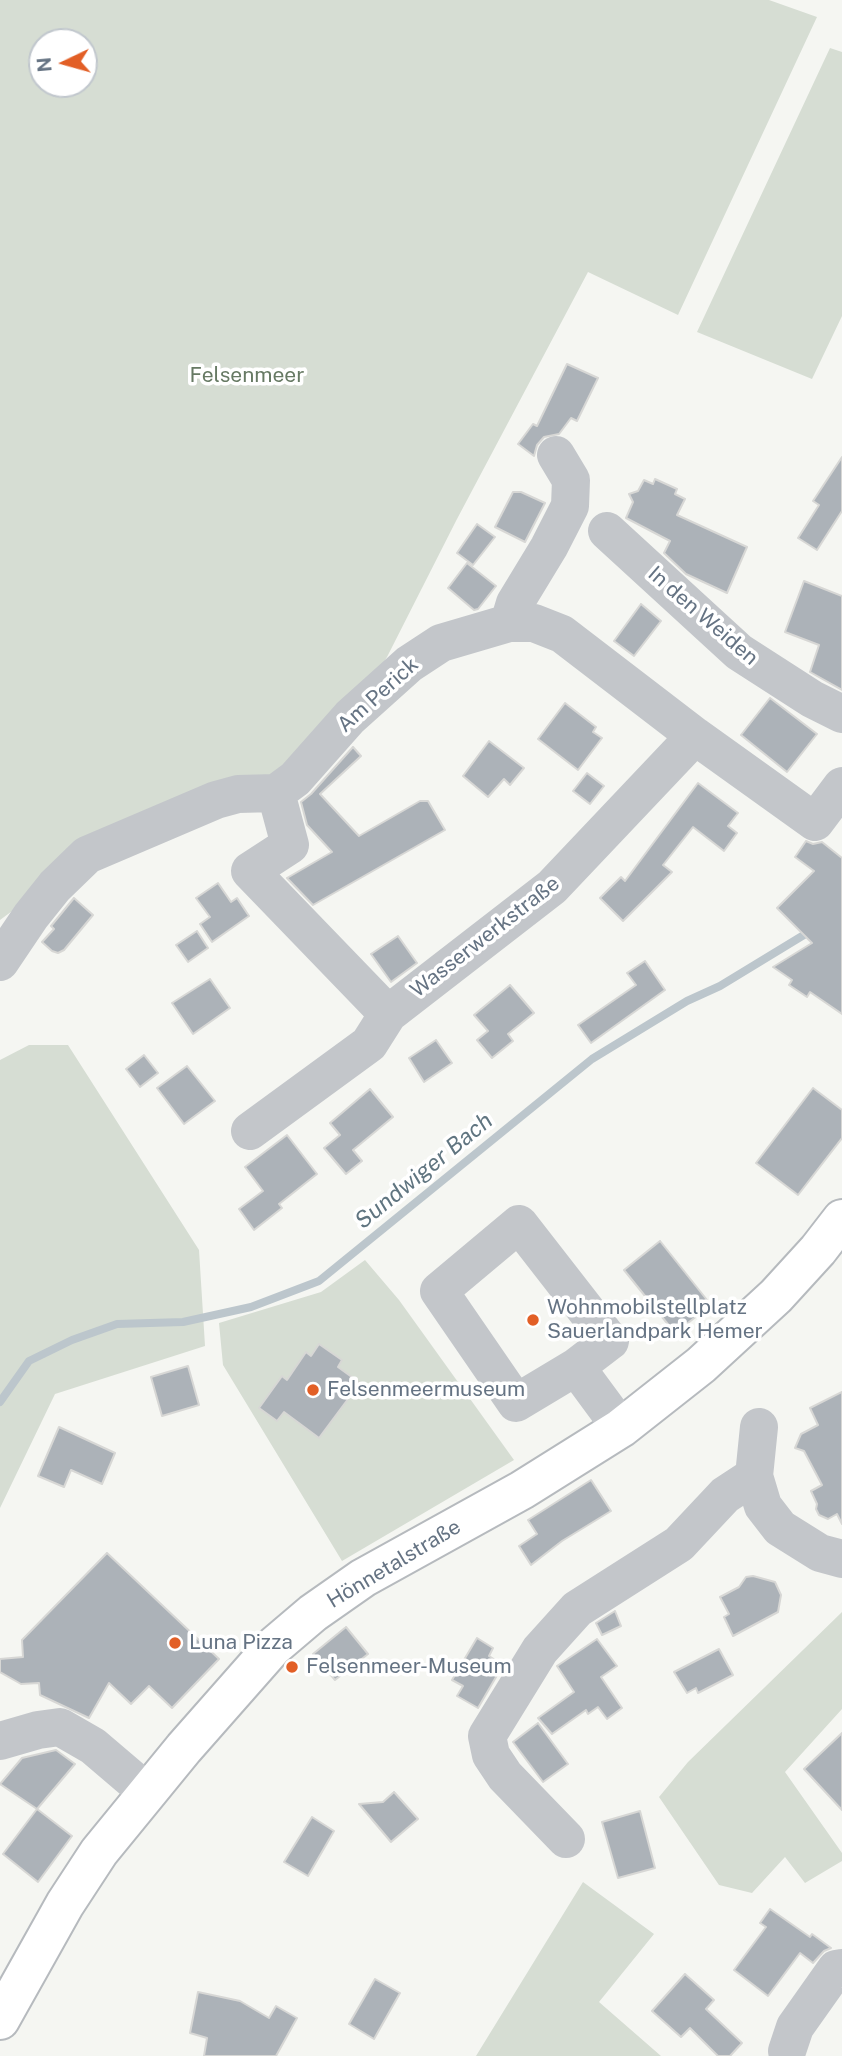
<!DOCTYPE html>
<html>
<head>
<meta charset="utf-8">
<style>
	body { margin:0 }
	#map { position:relative; width:842px; height:2056px; overflow:hidden; background:#f5f6f2; font-family:"Public Sans",sans-serif }
	canvas { display:block }
	.north { position:absolute; left:28px; top:28px; width:70px; height:70px; box-sizing:border-box; background:#fff; border:2px solid #c1c7cd; border-radius:50%; rotate:265deg; font-size:19px; font-weight:700; line-height:28px; text-align:center; color:#657383 }
	.north::after { content:''; display:block; margin:auto; width:24px; height:32px; background:#e25f26; clip-path:polygon(50% 0,100% 100%,50% 72%,0 100%) }
</style>
</head>
<body>
<div id="map">
<canvas width="842" height="2056"></canvas>
<div class="north">N</div>
</div>
<script>
const ctx = document.querySelector('canvas').getContext('2d');
ctx.lineJoin = 'round';
function fillPath(path, color) { ctx.fillStyle = color; ctx.fill(path, 'evenodd'); }
const toPath = rows => new Path2D(rows.map(r => 'M' + r).join(''));
function stroke(path, color, width, dash) { ctx.strokeStyle = color; ctx.lineWidth = width; ctx.lineCap = dash ? 'butt' : 'round'; ctx.setLineDash(dash || []); ctx.stroke(path); }
function drawText(font, color, halo, rows, align = 'center') {
  ctx.font = font + ' "Public Sans",sans-serif'; ctx.lineWidth = 7; ctx.setLineDash([]); ctx.textBaseline = 'middle'; ctx.strokeStyle = halo; ctx.fillStyle = color; for (const [text, x, y, turn = 0] of rows) {
    ctx.save(); ctx.translate(x, y); ctx.rotate((+turn || 0) * Math.PI / 180); ctx.textAlign = isNaN(turn) ? turn : align; if (halo) ctx.strokeText(text, 0, 0); ctx.fillText(text, 0, 0); ctx.restore();
  }
}
fillPath(toPath([
	[0,0,769,0,817,17,678,315,588,272,457,519,387,657,357,705,276,789,104,843,0,920],
	[42,42,84,42,84,84,42,84],
	[830,48,842,52,842,316,812,379,697,332],
	[29,1045,68,1045,199,1250,205,1346,55,1394,0,1508,0,1060],
	[365,1260,399,1300,514,1460,342,1561,223,1365,219,1323,321,1292],
	[842,1612,842,1709,785,1772,842,1853,842,1861,805,1883,785,1857,752,1893,719,1885,659,1797,688,1762],
	[583,1882,654,1934,599,2002,661,2056,476,2056]
]), '#d6ddd3');
stroke(toPath([
	[0,1402,29,1361,72,1340,117,1324,183,1322,251,1307,319,1281,592,1059,687,1001,720,986,812,930]
]), '#bcc6cc', 8);
const building = toPath([
	[567,364,598,378,577,421,571,418,559,434,544,437,537,445,534,456,518,444,533,424,537,426,567,364],
	[842,457,842,511,817,550,798,538,819,505,813,501,842,457],
	[655,479,677,489,675,494,685,499,677,515,747,547,727,593,686,574,664,553,670,541,626,518,633,502,629,494,638,491,644,480,653,484,655,479],
	[513,492,521,492,545,503,525,542,495,527,513,492],
	[477,524,495,537,473,565,457,553,477,524],
	[467,563,496,586,478,609,474,610,448,588,467,563],
	[804,581,842,596,842,690,810,672,819,645,785,632,804,581],
	[641,604,661,621,634,656,614,641,641,604],
	[770,698,817,734,787,772,741,735,770,698],
	[565,703,596,727,593,732,602,738,578,770,538,739,565,703],
	[489,741,524,768,510,785,504,779,488,797,463,776,489,741],
	[353,747,361,756,320,794,359,836,420,801,428,801,445,830,313,905,287,878,332,852,307,825,301,802,311,794,353,747],
	[587,773,604,786,590,804,573,791,587,773],
	[698,783,738,813,728,826,737,833,724,851,693,827,663,865,672,872,623,921,600,898,621,877,625,881,698,783],
	[806,841,813,844,822,842,842,858,842,1014,810,992,807,997,789,985,792,980,773,967,812,943,777,908,814,871,795,857,806,841],
	[218,883,231,902,237,898,249,916,212,942,200,924,210,917,196,898,218,883],
	[74,898,93,915,64,950,58,953,52,951,42,942,54,929,51,926,74,898],
	[197,931,208,948,188,962,176,945,197,931],
	[398,936,417,963,391,982,371,954,398,936],
	[645,961,665,990,591,1043,578,1025,636,985,627,973,645,961],
	[210,979,230,1008,193,1034,172,1003,210,979],
	[510,985,534,1013,508,1034,513,1041,492,1058,477,1040,488,1031,474,1015,510,985],
	[436,1040,452,1063,424,1082,409,1058,436,1040],
	[144,1055,158,1073,140,1087,126,1069,144,1055],
	[187,1066,215,1101,184,1124,157,1088,187,1066],
	[813,1088,842,1110,842,1138,798,1195,756,1163,813,1088],
	[370,1089,393,1117,353,1150,362,1161,346,1174,324,1148,340,1135,330,1123,370,1089],
	[287,1135,317,1174,279,1204,282,1208,254,1230,239,1209,263,1191,245,1167,287,1135],
	[660,1241,711,1305,675,1333,624,1270,660,1241],
	[319,1344,342,1360,338,1367,360,1383,319,1438,284,1412,277,1421,259,1408,282,1376,287,1380,306,1352,311,1356,319,1344],
	[188,1366,199,1405,162,1416,151,1377,188,1366],
	[842,1392,842,1524,837,1514,828,1519,819,1515,816,1509,817,1504,811,1491,822,1485,804,1451,795,1448,801,1434,818,1425,810,1408,842,1392],
	[59,1427,115,1453,102,1484,71,1470,64,1487,38,1476,59,1427],
	[591,1480,611,1511,562,1541,531,1565,519,1546,537,1534,528,1520,591,1480],
	[107,1553,219,1659,172,1708,149,1686,131,1704,109,1683,89,1718,40,1695,39,1683,21,1684,0,1672,0,1659,23,1657,22,1640,107,1553],
	[753,1576,775,1582,781,1595,778,1612,733,1636,724,1617,729,1614,720,1597,739,1587,746,1577,753,1576],
	[615,1611,621,1626,602,1635,596,1623,615,1611],
	[346,1627,368,1654,335,1680,313,1654,346,1627],
	[477,1638,493,1648,489,1656,503,1665,478,1708,457,1696,463,1686,452,1680,477,1638],
	[597,1639,617,1666,601,1677,622,1708,607,1719,598,1707,588,1714,586,1710,552,1734,538,1718,574,1692,557,1666,597,1639],
	[719,1649,733,1675,698,1693,696,1688,687,1693,674,1672,719,1649],
	[538,1723,568,1764,543,1782,513,1742,538,1723],
	[842,1733,842,1810,804,1769,842,1733],
	[56,1750,75,1764,37,1809,72,1836,38,1882,3,1854,37,1809,0,1784,22,1758,56,1750],
	[394,1792,418,1819,391,1842,359,1804,383,1802,394,1792],
	[640,1811,655,1868,618,1878,602,1822,640,1811],
	[312,1817,334,1831,308,1876,284,1862,312,1817],
	[770,1909,810,1937,812,1934,831,1948,824,1951,813,1963,800,1953,768,1996,734,1970,766,1927,760,1923,770,1909],
	[685,1974,714,2000,706,2009,742,2043,730,2056,718,2056,690,2028,681,2037,652,2011,685,1974],
	[375,1979,400,1993,374,2039,349,2024,375,1979],
	[198,1992,240,2001,269,2018,276,2006,297,2018,276,2056,204,2056,207,2038,190,2033,198,1992]
]);
fillPath(building, '#acb2b8');
stroke(building, '#d7d7d5', 2);
const major = toPath([
	[0,2020,65,1904,99,1852,184,1748,273,1647,313,1613,363,1578,522,1490,621,1428,701,1365,776,1296,818,1250,842,1219]
]);
stroke(major, '#b6babe', 42);
stroke(toPath([
	[607,531,739,652,812,699,842,714],
	[509,623,515,603,549,547,570,506,571,480,556,455],
	[0,962,31,916,55,886,87,855,216,800,238,794,276,793,295,779,350,717,409,664,441,643,509,623,534,623,562,634,695,736,815,822,842,786],
	[388,1014,552,887,695,736],
	[250,1131,369,1044,388,1014,250,871,290,845,276,793],
	[576,1367,516,1403,439,1291,519,1224,610,1341,576,1367,621,1428],
	[759,1427,754,1476,763,1506,780,1528,820,1553,842,1559],
	[0,1741,38,1730,60,1727,93,1746,147,1792],
	[566,1839,505,1776,491,1755,487,1736,540,1650,577,1609,679,1544,725,1495,754,1476],
	[787,2051,795,2027,836,1969,842,1968]
]), '#c3c6ca', 38);
stroke(major, '#fff', 38);
for (const [x, y, r, color] of [
	[533,1320,7,"#e25f26"],
	[313,1390,7,"#e25f26"],
	[175,1643,7,"#e25f26"],
	[292,1667,7,"#e25f26"]
]) { const dot = new Path2D(); dot.arc(x, y, r, 0, 2 * Math.PI); ctx.fillStyle = color; ctx.fill(dot); stroke(dot, '#fff', 2.5); }
drawText('21px', '#677a64', '#fff', [
	["Felsenmeer",247,376]
]);
drawText('21px', '#657383', '#fff', [
	["In den Weiden",703,616,41],
	["Am Perick",378,695,-42],
	["Wasserwerkstraße",485,937,-38],
	["Hönnetalstraße",394,1564,-31]
]);
drawText('21px', '#657383', '#fff', [
	["Wohnmobilstellplatz",547,1308],
	["Sauerlandpark Hemer",547,1332],
	["Felsenmeermuseum",327,1390],
	["Luna Pizza",189,1643],
	["Felsenmeer-Museum",306,1667]
], 'left');
drawText('italic 23px', '#607580', '#fff', [
	["Sundwiger Bach",424,1171,-39]
]);
</script>
</body>
</html>
